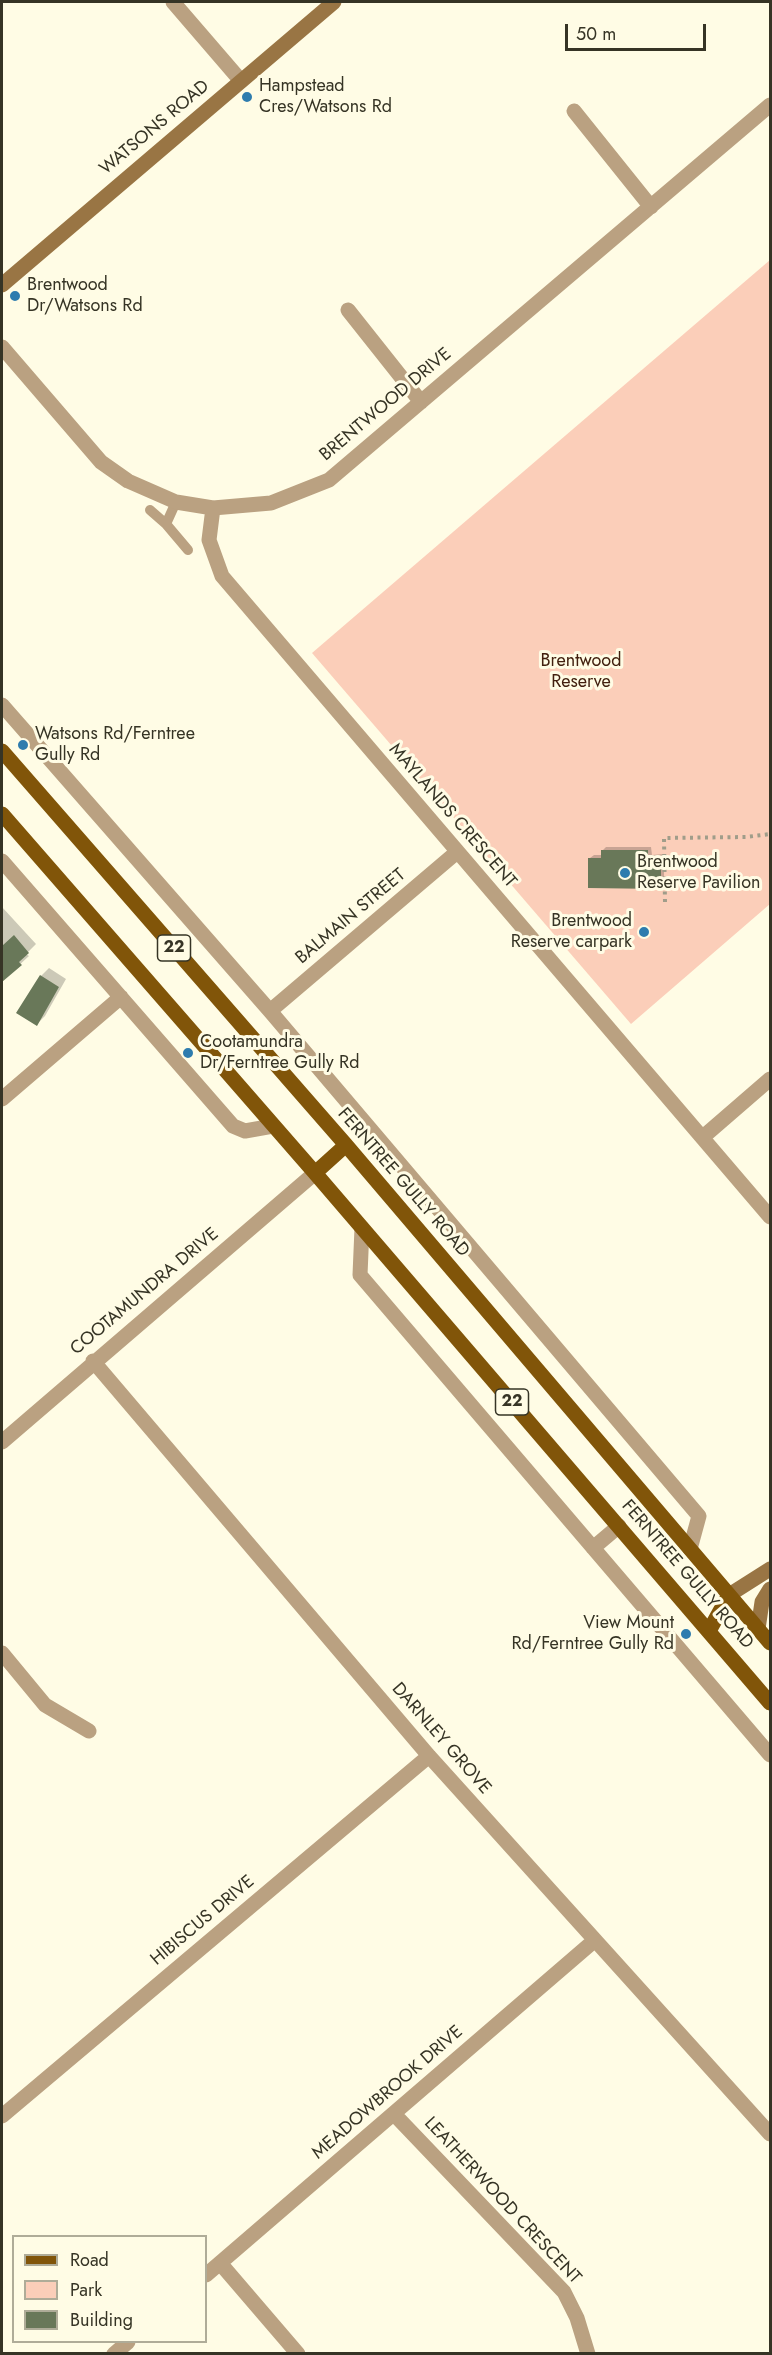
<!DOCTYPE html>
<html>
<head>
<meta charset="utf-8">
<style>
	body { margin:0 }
	#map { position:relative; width:772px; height:2355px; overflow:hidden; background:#fffce5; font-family:Jost,sans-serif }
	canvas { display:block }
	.frame { position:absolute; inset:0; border:3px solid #363425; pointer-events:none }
	.legend { position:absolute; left:12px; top:2235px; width:195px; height:108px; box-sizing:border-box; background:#fffce5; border:2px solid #afac98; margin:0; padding:8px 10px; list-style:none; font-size:18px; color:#363425 }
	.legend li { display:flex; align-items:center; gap:12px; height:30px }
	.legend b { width:30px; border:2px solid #afac98 }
	.scale { position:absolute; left:565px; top:24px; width:141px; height:27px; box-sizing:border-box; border:3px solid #363425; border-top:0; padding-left:8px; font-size:18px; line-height:21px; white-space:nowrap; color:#363425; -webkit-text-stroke:4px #fffce5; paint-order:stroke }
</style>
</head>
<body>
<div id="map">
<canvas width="772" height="2355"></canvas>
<div class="frame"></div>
<ul class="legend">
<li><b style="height:8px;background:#815509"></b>Road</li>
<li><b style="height:16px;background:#fbceb9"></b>Park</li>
<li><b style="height:16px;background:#697859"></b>Building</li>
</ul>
<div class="scale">50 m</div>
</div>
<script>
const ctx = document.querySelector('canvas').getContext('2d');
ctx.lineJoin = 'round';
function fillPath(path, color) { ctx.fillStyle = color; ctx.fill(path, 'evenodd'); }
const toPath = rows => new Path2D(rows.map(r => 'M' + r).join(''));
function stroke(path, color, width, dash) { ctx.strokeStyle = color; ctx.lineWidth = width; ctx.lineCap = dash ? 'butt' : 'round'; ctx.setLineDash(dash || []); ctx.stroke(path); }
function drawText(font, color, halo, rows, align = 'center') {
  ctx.font = font + ' Jost,sans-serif'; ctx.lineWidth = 6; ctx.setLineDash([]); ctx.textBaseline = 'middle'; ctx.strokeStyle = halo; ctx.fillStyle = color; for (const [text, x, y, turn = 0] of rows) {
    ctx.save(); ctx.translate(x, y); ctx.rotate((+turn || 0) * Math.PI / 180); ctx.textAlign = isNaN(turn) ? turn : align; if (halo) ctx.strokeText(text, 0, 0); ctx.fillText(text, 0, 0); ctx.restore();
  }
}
fillPath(toPath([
	[770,260,770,904,631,1024,312,653]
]), '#fbceb9');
fillPath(toPath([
	[606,847,651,847,652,855,664,854,664,884,661,888,590,858,594,855,603,855,602,851],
	[2,907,36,944,26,954,29,956,2,981],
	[49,968,66,979,45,1016,37,1024,41,976]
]), '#0003');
fillPath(toPath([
	[601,850,648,850,648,858,661,857,661,889,588,888,588,858,601,858],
	[14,935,29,953,19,962,22,965,2,982,2,946],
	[40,975,59,987,37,1026,16,1013]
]), '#697859');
stroke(toPath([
	[665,902,664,838,746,837,770,834]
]), '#a09d8a', 4, [3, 4.5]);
stroke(toPath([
	[150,510,166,524,188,550],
	[166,524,176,502]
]), '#baa181', 10);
stroke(toPath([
	[173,2,241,81],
	[574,111,651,207],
	[348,310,421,402],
	[2,347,101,462,128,481,176,502,213,508,271,503,329,480,770,105],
	[213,508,209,540,222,576,770,1217],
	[2,705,270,1011,699,1516,690,1549],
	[2,861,233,1126,245,1131,273,1126],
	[270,1011,457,852],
	[2,1099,121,997],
	[703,1137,770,1079],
	[362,1228,360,1275,770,1755],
	[93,1361,429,1756,770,2134],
	[2,1442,315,1173],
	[593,1548,619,1526],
	[2,1653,45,1705,89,1731],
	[394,2114,564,2292,577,2318,588,2354],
	[2,2116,429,1756],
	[220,2263,298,2354],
	[206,2275,595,1940],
	[114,2354,128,2342]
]), '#baa181', 15);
stroke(toPath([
	[2,285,334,2],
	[729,1595,770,1569],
	[758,1629,762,1602,770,1589]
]), '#997544', 15);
stroke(toPath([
	[2,751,346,1145,770,1643],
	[2,814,315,1173,770,1703],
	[315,1173,346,1145],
	[709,1631,729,1595]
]), '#815509', 15);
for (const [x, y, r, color] of [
	[247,97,6,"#2e7cae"],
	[15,296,6,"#2e7cae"],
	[23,745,6,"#2e7cae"],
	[625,873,6,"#2e7cae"],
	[644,932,6,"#2e7cae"],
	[188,1053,6,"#2e7cae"],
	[686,1634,6,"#2e7cae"]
]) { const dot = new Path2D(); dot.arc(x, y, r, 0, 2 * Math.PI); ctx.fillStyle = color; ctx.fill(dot); stroke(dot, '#fffce5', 2); }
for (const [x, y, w] of [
	[174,948,33],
	[512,1402,33]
]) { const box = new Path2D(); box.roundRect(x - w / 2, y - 13, w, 26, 4.5); ctx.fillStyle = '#fffce5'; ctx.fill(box); stroke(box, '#363425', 1.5); }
drawText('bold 16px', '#363425', null, [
	["22",174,948],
	["22",512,1402]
]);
drawText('18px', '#363425', '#fffce5', [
	["Hampstead",259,87],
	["Cres/Watsons Rd",259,108],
	["Brentwood",27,286],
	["Dr/Watsons Rd",27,307],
	["Watsons Rd/Ferntree",35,735],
	["Gully Rd",35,756],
	["Brentwood",637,863],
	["Reserve Pavilion",637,884],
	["Brentwood",632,922,"right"],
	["Reserve carpark",632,943,"right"],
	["Cootamundra",200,1043],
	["Dr/Ferntree Gully Rd",200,1064],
	["View Mount",674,1624,"right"],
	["Rd/Ferntree Gully Rd",674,1645,"right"]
], 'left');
drawText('18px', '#363425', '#fffce5', [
	["WATSONS ROAD",155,128,-40],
	["BRENTWOOD DRIVE",386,405,-40],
	["MAYLANDS CRESCENT",452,816,49],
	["BALMAIN STREET",351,917,-40],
	["FERNTREE GULLY ROAD",403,1183,49],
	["COOTAMUNDRA DRIVE",145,1292,-40],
	["FERNTREE GULLY ROAD",687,1575,49],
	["DARNLEY GROVE",441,1739,49],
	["HIBISCUS DRIVE",203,1921,-40],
	["MEADOWBROOK DRIVE",388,2093,-41],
	["LEATHERWOOD CRESCENT",502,2201,47]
]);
drawText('18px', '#42200f', '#fffce5', [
	["Brentwood",581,662],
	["Reserve",581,683]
]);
</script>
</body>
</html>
